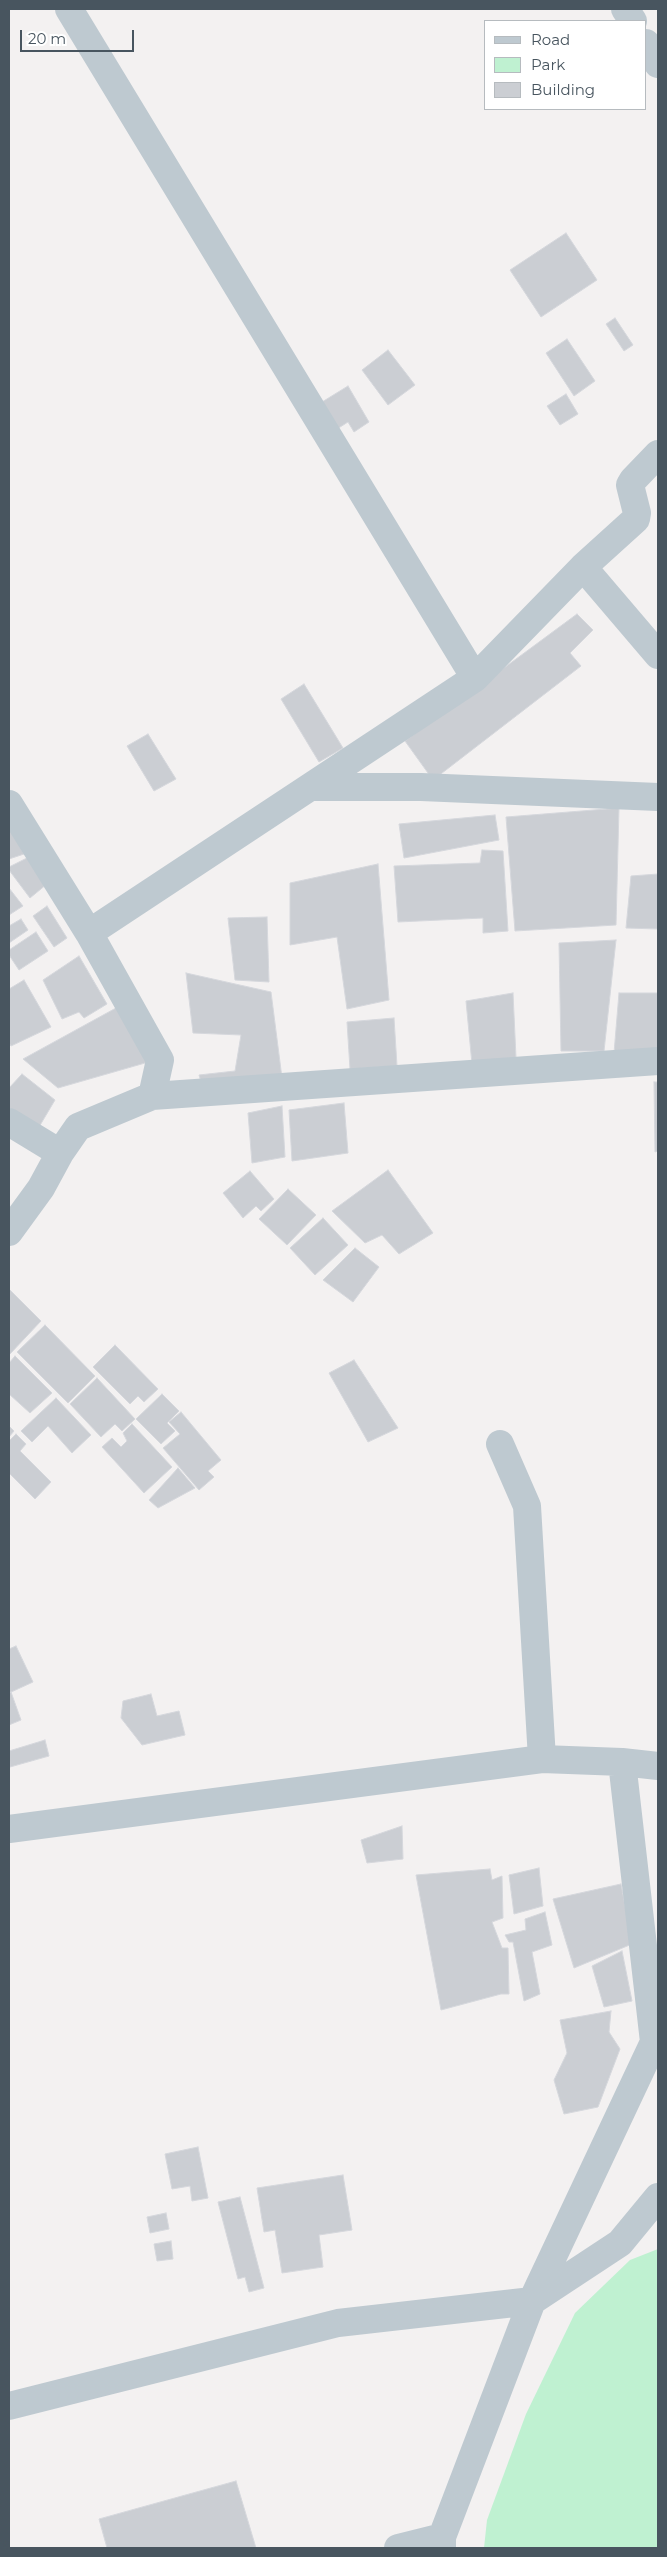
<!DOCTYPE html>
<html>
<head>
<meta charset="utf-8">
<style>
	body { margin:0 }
	#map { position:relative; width:667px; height:2557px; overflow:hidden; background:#f3f1f1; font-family:Montserrat,sans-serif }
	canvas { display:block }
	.frame { position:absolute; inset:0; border:10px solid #48555f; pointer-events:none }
	.legend { position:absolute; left:484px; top:20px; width:162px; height:90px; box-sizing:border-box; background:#fff; border:1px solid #b6bbbf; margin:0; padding:6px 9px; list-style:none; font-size:15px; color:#48555f }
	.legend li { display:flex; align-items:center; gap:10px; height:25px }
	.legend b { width:25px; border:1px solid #b6bbbf }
	.scale { position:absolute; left:20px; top:30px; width:114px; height:22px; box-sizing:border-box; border:2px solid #48555f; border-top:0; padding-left:6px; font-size:15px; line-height:18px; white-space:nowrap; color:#48555f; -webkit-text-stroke:4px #fff; paint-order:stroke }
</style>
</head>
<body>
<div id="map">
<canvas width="667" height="2557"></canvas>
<div class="frame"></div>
<ul class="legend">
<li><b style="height:6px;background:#bec9d0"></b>Road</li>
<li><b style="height:14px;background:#bff1d1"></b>Park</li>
<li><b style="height:14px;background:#cbced3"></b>Building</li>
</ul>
<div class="scale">20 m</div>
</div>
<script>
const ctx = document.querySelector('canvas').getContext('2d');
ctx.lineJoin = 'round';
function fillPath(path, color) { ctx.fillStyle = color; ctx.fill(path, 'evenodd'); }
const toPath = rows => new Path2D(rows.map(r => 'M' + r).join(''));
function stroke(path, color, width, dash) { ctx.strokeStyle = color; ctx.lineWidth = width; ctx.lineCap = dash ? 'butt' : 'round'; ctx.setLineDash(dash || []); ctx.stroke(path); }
fillPath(toPath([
	[658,2249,658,2548,484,2548,487,2520,526,2414,575,2313,630,2260]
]), '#bff1d1');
const building = toPath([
	[566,233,597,280,541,317,510,270,566,233],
	[615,318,633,345,624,351,606,324,615,318],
	[567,339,595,381,574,396,546,353,567,339],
	[388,350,415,385,388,405,362,370,388,350],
	[348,386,369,422,354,432,348,422,337,429,322,402,348,386],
	[566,394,578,414,560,425,547,406,566,394],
	[577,614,593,630,570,653,581,666,433,780,405,741,577,614],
	[304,684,343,748,319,762,281,699,304,684],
	[148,734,176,779,154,791,127,746,148,734],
	[619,808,616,925,515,931,506,817,619,808],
	[495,815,499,840,404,858,399,824,495,815],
	[9,826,24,854,9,859,9,826],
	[482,850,503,851,508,931,483,933,483,918,398,922,394,866,480,863,482,850],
	[29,857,47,884,30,898,9,870,9,867,29,857],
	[378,864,389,1000,347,1009,337,937,290,945,290,883,378,864],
	[658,874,658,929,626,928,631,876,658,874],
	[9,888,23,906,9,915,9,888],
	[47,906,67,938,54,947,33,916,47,906],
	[267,917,269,982,235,980,228,918,267,917],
	[21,919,28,930,9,943,9,926,21,919],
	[36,932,48,951,19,970,9,955,9,950,36,932],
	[616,940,604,1051,561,1051,559,943,616,940],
	[79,956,107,1004,84,1018,79,1012,62,1019,43,980,79,956],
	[186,973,271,992,282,1078,202,1085,199,1075,235,1071,241,1035,193,1033,186,973],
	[24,980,51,1027,11,1046,9,1043,9,989,24,980],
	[513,993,516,1058,472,1064,466,1001,513,993],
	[619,993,658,993,658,1050,614,1053,619,993],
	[116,1008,152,1061,58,1088,23,1059,116,1008],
	[394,1018,397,1066,350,1069,347,1022,394,1018],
	[22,1074,55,1100,39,1127,9,1108,9,1088,22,1074],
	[654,1082,658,1082,658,1151,655,1152,654,1082],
	[344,1103,348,1153,292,1161,289,1110,344,1103],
	[282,1106,285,1157,252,1163,248,1113,282,1106],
	[388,1170,433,1233,399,1254,382,1235,365,1243,332,1211,388,1170],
	[250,1171,274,1199,261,1211,256,1206,243,1218,223,1193,250,1171],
	[288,1189,316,1215,287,1245,259,1219,288,1189],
	[323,1218,348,1245,315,1275,290,1248,323,1218],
	[355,1248,379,1267,353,1302,323,1280,355,1248],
	[9,1289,41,1321,10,1354,9,1353,9,1289],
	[45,1325,95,1376,68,1403,17,1352,45,1325],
	[115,1345,158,1389,144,1402,138,1396,130,1404,93,1367,115,1345],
	[15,1356,52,1393,30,1413,9,1394,9,1363,15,1356],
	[354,1360,398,1428,368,1442,329,1373,354,1360],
	[97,1378,135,1419,122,1431,115,1424,101,1437,70,1404,97,1378],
	[162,1394,179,1411,167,1423,175,1431,161,1444,136,1419,162,1394],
	[56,1398,91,1435,72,1453,48,1426,32,1442,21,1431,56,1398],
	[181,1412,221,1460,208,1471,214,1477,199,1490,163,1448,180,1434,169,1422,181,1412],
	[132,1424,172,1467,144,1493,102,1447,112,1438,121,1447,127,1441,123,1433,132,1424],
	[9,1426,14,1431,9,1437,9,1426],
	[16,1434,26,1444,20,1451,51,1482,35,1499,9,1473,9,1441,16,1434],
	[178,1468,195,1488,158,1508,149,1500,178,1468],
	[16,1646,33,1682,9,1693,9,1649,16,1646],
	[11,1692,21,1720,9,1725,9,1693,11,1692],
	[151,1694,157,1716,179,1711,185,1735,142,1745,121,1718,123,1701,151,1694],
	[45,1740,49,1756,10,1767,9,1751,45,1740],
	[402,1826,403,1859,367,1863,361,1840,402,1826],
	[539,1868,543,1906,514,1914,509,1875,539,1868],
	[490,1869,492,1880,502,1876,503,1918,492,1922,502,1948,508,1948,509,1994,501,1994,441,2010,416,1875,490,1869],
	[621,1884,632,1944,574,1968,553,1899,621,1884],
	[545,1912,552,1945,532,1952,540,1994,524,2001,513,1942,509,1942,505,1935,526,1930,525,1919,545,1912],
	[622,1951,632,2001,604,2007,592,1966,622,1951],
	[611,2011,609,2032,620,2049,598,2107,564,2114,554,2080,567,2053,560,2020,611,2011],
	[198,2147,208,2198,192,2201,190,2186,172,2189,165,2154,198,2147],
	[343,2175,352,2230,319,2235,323,2267,282,2273,275,2230,264,2232,257,2188,343,2175],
	[240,2197,264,2288,249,2292,245,2277,238,2279,218,2202,240,2197],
	[166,2213,169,2229,150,2233,147,2217,166,2213],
	[171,2241,173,2259,157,2261,154,2244,171,2241],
	[236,2481,256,2548,107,2548,99,2519,236,2481]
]);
fillPath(building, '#cbced3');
stroke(building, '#d5d7dc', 1);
stroke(toPath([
	[69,9,475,678],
	[625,9,633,21],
	[646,43,658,64],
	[583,567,658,655],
	[311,787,421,787,658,797],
	[9,804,89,933,160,1060,152,1096],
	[89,933,475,678,583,567,636,519,637,513,630,485,633,480,658,454],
	[9,1122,60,1153,41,1188,9,1232],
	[60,1153,78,1127,152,1096,658,1061],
	[500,1444,527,1506,542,1759],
	[9,1829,542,1759,622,1762,658,1766],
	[9,2406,338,2323,532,2301,620,2243,658,2197],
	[398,2548,442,2537],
	[442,2548,442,2537,532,2301,654,2042,622,1762]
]), '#bec9d0', 28);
</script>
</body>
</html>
